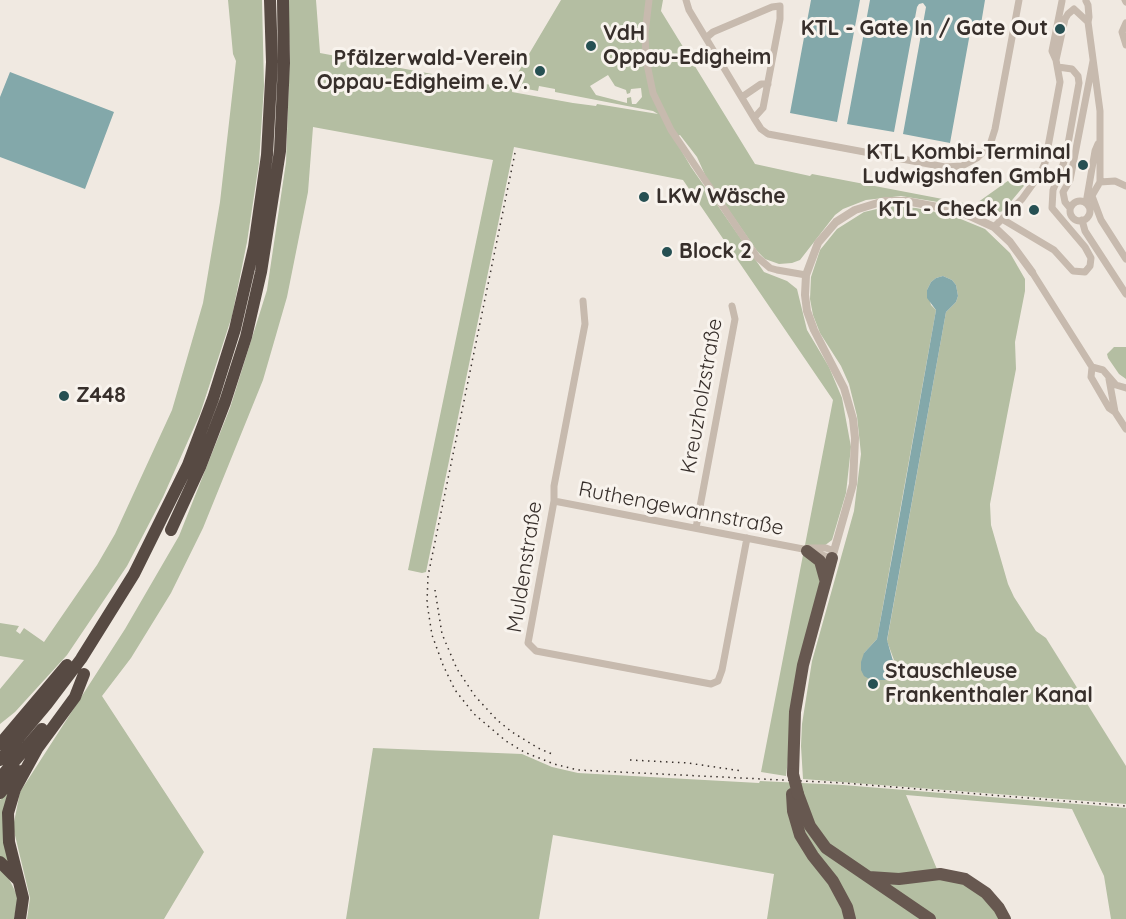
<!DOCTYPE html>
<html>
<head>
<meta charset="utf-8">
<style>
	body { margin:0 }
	canvas { display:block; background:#f0e9e1 }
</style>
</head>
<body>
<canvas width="1126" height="919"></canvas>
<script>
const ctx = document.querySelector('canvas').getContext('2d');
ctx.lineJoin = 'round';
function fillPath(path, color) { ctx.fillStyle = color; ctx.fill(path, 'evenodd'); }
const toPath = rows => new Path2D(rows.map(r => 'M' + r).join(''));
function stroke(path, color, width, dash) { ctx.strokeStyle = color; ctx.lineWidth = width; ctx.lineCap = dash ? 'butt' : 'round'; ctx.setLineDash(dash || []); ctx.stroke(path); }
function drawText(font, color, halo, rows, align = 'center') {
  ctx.font = font + ' Quicksand,sans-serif'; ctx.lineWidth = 6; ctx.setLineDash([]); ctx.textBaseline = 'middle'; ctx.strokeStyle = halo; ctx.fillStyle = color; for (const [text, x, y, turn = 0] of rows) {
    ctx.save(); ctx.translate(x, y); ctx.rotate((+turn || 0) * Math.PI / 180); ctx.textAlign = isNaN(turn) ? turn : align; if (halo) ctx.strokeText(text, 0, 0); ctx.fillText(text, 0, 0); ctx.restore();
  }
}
fillPath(toPath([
	[228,0,262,0,264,86,259,163,247,242,232,316,200,414,163,497,127,566,67,655,15,712,0,724,0,689,24,660,0,656,0,623,19,626,16,631,20,634,24,628,44,642,97,565,115,534,172,410,203,303,220,202,236,61,233,54],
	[287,0,316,0,320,53,507,88,512,89,512,92,573,103,596,106,597,104,658,114,653,111,555,92,555,89,539,86,538,91,510,86,561,0,663,0,661,11,755,164,810,176,812,174,974,205,1019,173,1028,181,1003,211,993,214,981,214,950,204,901,196,866,200,843,209,835,215,800,260,792,263,779,264,765,259,757,251,706,177,697,157,680,135,674,138,691,167,764,272,787,281,797,289,807,330,829,367,842,398,851,447,846,493,832,540,824,546,814,546,805,545,833,400,683,180,514,147,426,572,422,573,408,570,493,160,313,127,308,192,287,297,263,380,203,528,171,593,131,658,102,696,204,852,164,919,27,919,30,898,13,827,20,792,125,629,179,536,230,408,267,290,286,162,290,52],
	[608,75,615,86,626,90,627,94,630,93,631,89,641,88,642,97,636,104,632,104,631,97,627,98,627,103,596,95,590,86],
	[890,206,916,208,951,215,985,229,1010,253,1025,279,1025,291,1015,342,1016,369,990,504,991,525,1008,584,1014,597,1036,631,1046,638,1126,766,1126,804,803,779,801,746,802,724,812,661,854,511,861,454,857,416,849,384,841,366,820,333,813,315,810,299,811,277,820,250,837,229,864,212],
	[943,276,952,280,956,285,958,296,956,302,946,312,887,641,894,660,864,653,877,639,936,310,931,305,927,290,931,282,936,278],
	[1114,347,1126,347,1126,379,1119,374,1108,358,1107,354],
	[803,555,815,560,820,581,799,667,786,776,761,772],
	[373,748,522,754,552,767,578,773,759,783,760,781,843,785,1126,808,1126,919,1111,919,1104,876,1072,809,906,795,939,874,965,879,1005,919,767,919,774,874,553,835,539,919,346,919],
	[11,788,13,866,0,859,0,800],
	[0,869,6,873,18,897,14,919,0,919]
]), '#b4bea2');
fillPath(toPath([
	[811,0,860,0,837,122,790,113],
	[870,0,985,0,980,30,970,33,950,143,903,134,926,7,923,3,919,4,917,7,894,132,847,124],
	[10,72,114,112,85,189,0,157,0,97],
	[943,276,952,280,956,285,958,296,956,302,946,312,887,640,895,668,893,675,888,680,871,680,864,676,861,670,861,662,864,653,877,639,897,530,936,310,927,298,927,290,931,282,936,278]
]), '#83a8aa');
stroke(toPath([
	[649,0,645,34,646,59,653,93,671,130,757,257,770,268,777,270,806,275],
	[686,0,689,10,754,118,761,129,768,134,945,167,962,166,977,158,990,145,995,129,1019,0],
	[1125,0,1126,2],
	[1086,1,1088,5,1089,17,1088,22,1100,111,1100,182],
	[1126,23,1122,32,1126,45],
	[706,38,713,32,772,7,780,6,780,19,763,108,754,118],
	[1056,60,1065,19,1068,14,1074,9,1088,22],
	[742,97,761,84,768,84],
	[1092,196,1101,220,1126,259],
	[1090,199,1100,182,1115,181,1126,186],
	'1070 211a10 10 0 1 1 20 0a10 10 0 1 1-20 0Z',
	[1086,203,1095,151,1098,144],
	[1070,208,1065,202,1063,192,1070,180,1093,61],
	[1002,219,1054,250,1073,271,1085,272,1090,266,1091,258,1085,247,1052,208,1053,190,1061,171,1066,155,1079,83,1078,76,1072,69,1058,67],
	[1082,220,1085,231,1126,294],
	[994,227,1022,199,1040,174,1045,163,1060,82,1056,60,1052,51,1062,1],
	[1032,272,1092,367,1091,377,1109,408,1115,412],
	[583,301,585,324,554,486,554,501,528,643,536,651,711,684,718,681,722,670,747,538],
	[1092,367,1103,370,1116,385,1126,388],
	[1109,379,1115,412,1126,429],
	[554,501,803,549,832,558],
	[696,528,735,319,732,306],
	[807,548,826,548,834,551]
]), '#c7baae', 7);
stroke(toPath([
	[832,558,853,484,855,438,853,419,844,388,814,330,807,311,805,295,806,275,818,243,836,222,855,210,884,201,906,201,959,211,994,227,1010,242,1032,272]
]), '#c7baae', 8);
stroke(toPath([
	[807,551,820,561,825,579],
	[793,774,795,712,803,665,832,558],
	[792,794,793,811,800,835,813,856,833,881,847,907,850,919],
	[798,794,810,826,826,848,930,919],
	[869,877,899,879,940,874,965,879,986,893,999,908,1005,919]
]), '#675850', 12);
stroke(toPath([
	[171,530,200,467,225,402,246,337,261,272,280,151,284,63,283,0],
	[0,744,67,665],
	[34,753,75,697,84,674],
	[0,760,47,704,81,659,134,574,188,465,213,399,235,329,254,247,267,155,272,62,270,0],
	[0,778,42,729],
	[0,793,19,771],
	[0,862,18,880],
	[20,919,23,898,9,842,8,813,15,789,37,749]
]), '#574a43', 12);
stroke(toPath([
	[515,153,428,576,427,603,432,635,443,665,455,690,474,714,506,741,524,752,554,764,578,770,844,783,1126,806],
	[435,590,442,634,457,669,475,696,497,720,512,732,538,748,552,754],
	[630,760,688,763,742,771]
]), '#372f2b', 1.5, [1.5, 4.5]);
stroke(toPath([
	[793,774,798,794]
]), '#675850', 12);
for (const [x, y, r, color] of [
	[1060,29,6,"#265053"],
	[591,46,6,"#265053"],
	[540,71,6,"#265053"],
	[1083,165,6,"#265053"],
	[644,197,6,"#265053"],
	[1034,210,6,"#265053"],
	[667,252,6,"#265053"],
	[64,396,6,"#265053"],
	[873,684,6,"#265053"]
]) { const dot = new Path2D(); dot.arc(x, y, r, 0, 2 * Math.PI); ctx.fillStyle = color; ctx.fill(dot); stroke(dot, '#f8f3ed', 2); }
drawText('bold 21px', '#372f2b', '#f8f3ed', [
	["KTL - Gate In / Gate Out",1048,29,"right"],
	["VdH",603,34],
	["Oppau-Edigheim",603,58],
	["Pfälzerwald-Verein",528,59,"right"],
	["Oppau-Edigheim e.V.",528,83,"right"],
	["KTL Kombi-Terminal",1071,153,"right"],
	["Ludwigshafen GmbH",1071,177,"right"],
	["LKW Wäsche",656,197],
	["KTL - Check In",1022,210,"right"],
	["Block 2",679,252],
	["Z448",76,396],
	["Stauschleuse",885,672],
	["Frankenthaler Kanal",885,696]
], 'left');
drawText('21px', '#372f2b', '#f8f3ed', [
	["Kreuzholzstraße",702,396,-80],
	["Ruthengewannstraße",681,509,11],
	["Muldenstraße",525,567,-81]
]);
</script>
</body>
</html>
